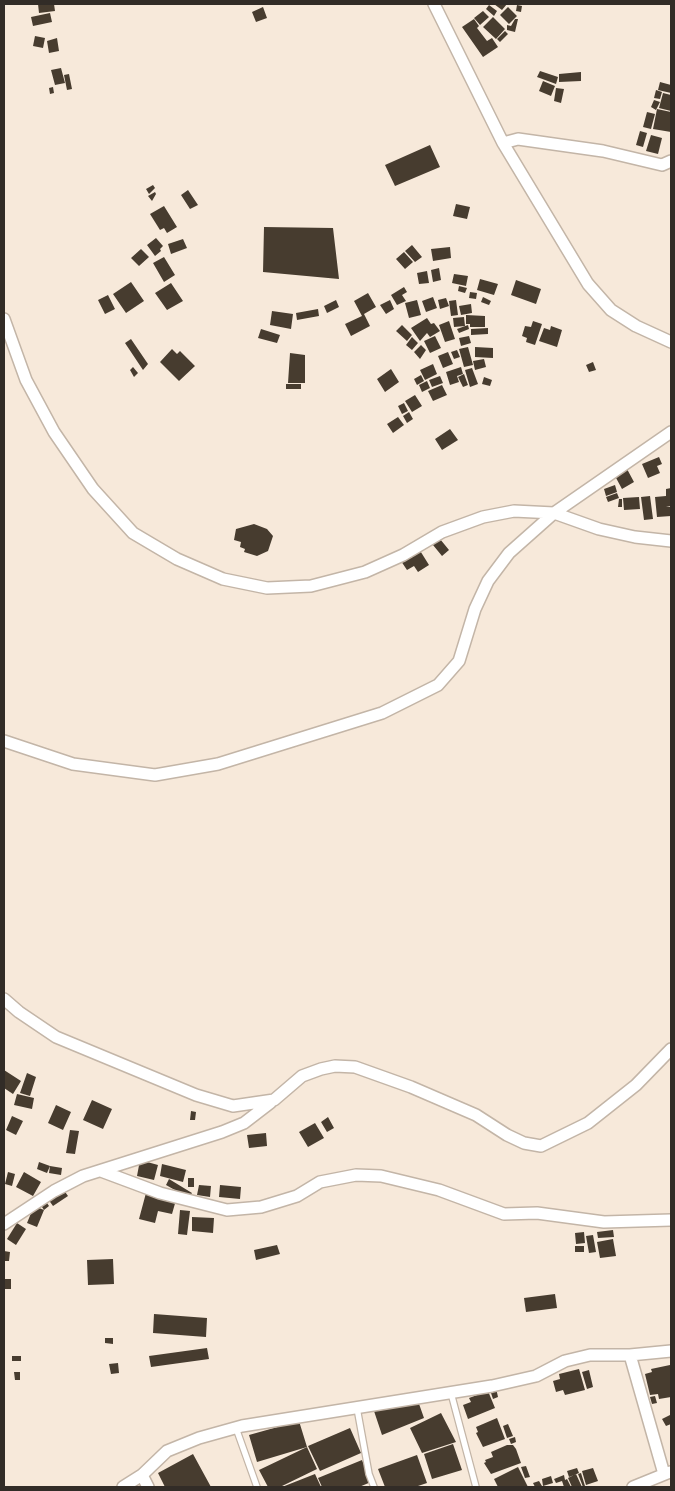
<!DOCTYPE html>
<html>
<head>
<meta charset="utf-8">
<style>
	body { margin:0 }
	#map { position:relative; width:675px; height:1491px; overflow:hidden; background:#f7e9da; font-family:Overpass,sans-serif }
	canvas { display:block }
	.frame { position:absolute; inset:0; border:5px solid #322c27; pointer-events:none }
</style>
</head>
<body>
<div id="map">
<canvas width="675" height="1491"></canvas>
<div class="frame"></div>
</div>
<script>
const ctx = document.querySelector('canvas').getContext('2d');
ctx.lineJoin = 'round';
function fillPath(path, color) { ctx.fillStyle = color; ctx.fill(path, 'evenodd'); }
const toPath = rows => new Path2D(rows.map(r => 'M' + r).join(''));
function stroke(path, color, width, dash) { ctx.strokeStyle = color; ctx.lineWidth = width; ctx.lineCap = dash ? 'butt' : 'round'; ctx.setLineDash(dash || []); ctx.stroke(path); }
fillPath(toPath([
	[38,4,54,4,55,11,39,13],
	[494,4,507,4,502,10],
	[489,5,497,11,494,16,486,9],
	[517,5,522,6,521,12,516,11],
	[263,7,267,18,256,22,252,12],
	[508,7,517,16,509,24,500,15],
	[483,11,489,17,480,25,474,18],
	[50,13,52,22,33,26,31,17],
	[493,17,505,29,496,39,483,27],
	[474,19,479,26,477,28,487,41,492,38,498,47,483,57,462,27],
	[515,19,518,19,515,32,507,30,507,25,511,26],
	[505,31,508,34,500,42,497,39],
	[35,36,45,38,43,48,33,46],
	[57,38,59,51,49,53,47,41],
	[61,68,65,83,55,85,51,70],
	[540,71,558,77,556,84,537,77],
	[581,72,581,81,559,82,559,74],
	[69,74,72,89,67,90,64,75],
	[543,81,555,86,551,96,539,91],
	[660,82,671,85,671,93,658,90],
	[53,87,54,93,50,94,49,88],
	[556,88,564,89,561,103,554,101],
	[656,90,662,92,660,99,654,98],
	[663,93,671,95,671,111,659,108],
	[654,100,660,102,656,110,651,107],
	[657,109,671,112,671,132,653,129],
	[647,112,655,114,651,129,643,127],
	[640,131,647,133,643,147,636,145],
	[651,135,662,138,658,154,646,151],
	[430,145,440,167,395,186,385,165],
	[153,185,155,188,149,194,146,189],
	[188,190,198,205,190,209,181,195],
	[155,192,156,194,152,201,148,196],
	[456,204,470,207,467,219,453,216],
	[164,206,177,227,167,233,164,228,160,230,150,214],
	[264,227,333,228,339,279,263,272],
	[156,238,163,246,160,249,161,251,155,256,147,245],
	[183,239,187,248,171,254,168,244],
	[412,245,422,257,415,262,405,251],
	[450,247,451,258,433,261,431,249],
	[141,249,149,257,139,266,131,258],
	[404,252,413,262,405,269,396,259],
	[164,257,175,275,164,282,153,263],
	[439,268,441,280,433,282,431,270],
	[427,271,429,283,419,284,417,273],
	[454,274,468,276,466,286,452,283],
	[480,279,498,284,494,295,477,290],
	[516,280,541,289,536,304,511,295],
	[131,282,144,301,126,313,113,294],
	[171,283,183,301,167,310,155,293],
	[459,286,467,288,465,293,458,291],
	[404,287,407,292,402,295,406,301,397,305,391,295],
	[470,292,477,293,476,299,469,298],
	[368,293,376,307,364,314,370,326,351,336,345,324,362,316,354,301],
	[108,295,115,309,105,314,98,300],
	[433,297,437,308,426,312,422,301],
	[483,297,491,301,489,305,481,302],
	[446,298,449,306,440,309,438,300],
	[336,300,339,307,327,313,324,306],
	[390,300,394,309,386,314,380,305],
	[417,300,421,315,409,318,405,303],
	[456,300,458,315,451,316,449,301],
	[471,304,472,313,461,315,459,306],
	[318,309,319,316,297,320,296,313],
	[272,311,293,314,291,329,270,325],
	[466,315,485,316,485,327,470,327,470,324,466,324],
	[464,317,465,326,454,327,453,318],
	[427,318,431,324,434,323,440,331,430,337,427,333,420,341,411,328],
	[449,321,455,339,445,342,439,325],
	[533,321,542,324,535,345,526,342,527,338,522,336,525,326,531,327],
	[402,325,412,335,407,341,396,331],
	[468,325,469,329,459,333,457,329],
	[551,326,562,330,557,347,539,341,544,328,550,330],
	[488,328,488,334,471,335,471,329],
	[261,329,280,335,277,343,258,338],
	[435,336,441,348,430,353,424,341],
	[469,336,471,343,461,346,459,338],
	[412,337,418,343,412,350,406,345],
	[131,339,148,364,143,370,125,343],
	[421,345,426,350,420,359,414,352],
	[468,347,473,365,464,367,459,349],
	[475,347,493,348,493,358,475,357],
	[172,349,177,354,180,351,195,366,179,381,160,362],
	[457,350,460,357,454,359,451,352],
	[448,352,453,364,443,368,438,356],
	[290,353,305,355,305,383,288,383],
	[484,359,486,367,475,370,473,361],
	[593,362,596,370,589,372,586,365],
	[433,364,437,374,425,380,420,370],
	[133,367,138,373,134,377,130,370],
	[461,367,463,374,457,376,459,382,450,385,446,372],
	[472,368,478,384,470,387,465,370],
	[391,369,399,382,385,392,377,379],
	[464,374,468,385,463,387,458,377],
	[421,375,424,381,417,385,414,379],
	[440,376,443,383,432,387,429,380],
	[484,377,492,380,490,386,482,384],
	[427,381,430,388,422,392,419,385],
	[286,384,301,384,301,389,286,389],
	[442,385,447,395,433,401,428,391],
	[415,395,422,406,412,412,405,401],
	[404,403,408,411,402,414,398,406],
	[409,412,413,419,407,423,403,416],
	[398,417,404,425,393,433,387,424],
	[450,429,458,440,442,450,435,439],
	[659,457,662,464,657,466,660,473,648,478,642,464],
	[627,469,634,482,622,489,615,476],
	[615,485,617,492,606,496,604,489],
	[671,488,671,506,666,507,671,507,671,516,657,517,655,497,666,496,666,489],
	[617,493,619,498,608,502,606,497],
	[650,496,653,519,644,520,641,497],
	[639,497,640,509,624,510,623,498],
	[619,499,622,499,622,507,618,507],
	[254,524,267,529,273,536,268,551,257,556,244,552,245,549,240,547,241,542,234,540,236,529],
	[440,539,449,550,442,556,433,545],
	[419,549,429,565,418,572,414,566,407,570,401,561],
	[4,1070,21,1081,13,1094,4,1088],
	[27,1073,36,1077,30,1096,20,1093],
	[17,1094,34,1098,32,1109,14,1105],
	[92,1100,112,1109,103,1129,83,1120],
	[56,1105,71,1112,63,1130,48,1123],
	[191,1111,196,1112,195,1120,190,1120],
	[12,1116,23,1121,16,1135,6,1130],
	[328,1117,334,1128,327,1132,321,1122],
	[315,1123,324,1138,308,1147,299,1132],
	[70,1130,79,1131,75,1154,66,1153],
	[266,1133,267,1146,249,1148,247,1135],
	[140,1160,158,1165,154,1180,137,1176],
	[39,1162,50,1166,47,1173,37,1169],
	[162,1164,186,1170,183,1182,160,1176],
	[50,1166,62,1168,61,1175,49,1173],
	[8,1172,15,1174,12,1186,5,1184],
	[24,1172,41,1182,33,1196,16,1187],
	[188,1178,194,1178,194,1187,188,1187],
	[169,1179,192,1193,189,1198,166,1185],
	[199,1185,211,1186,210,1197,197,1195],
	[220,1185,241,1187,240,1199,219,1197],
	[63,1189,68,1196,53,1206,48,1199],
	[146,1193,176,1200,172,1214,158,1211,155,1223,139,1219],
	[45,1200,49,1206,44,1210,37,1227,27,1223,34,1206,44,1210,40,1204],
	[180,1210,190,1211,187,1235,178,1234],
	[192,1217,214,1218,213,1233,192,1231],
	[17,1223,26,1229,16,1245,7,1239],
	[613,1230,614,1237,598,1238,597,1232],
	[584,1232,585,1243,576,1244,575,1233],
	[593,1235,596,1252,589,1253,586,1236],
	[613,1239,616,1256,600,1258,597,1242],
	[277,1245,280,1254,256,1260,254,1250],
	[575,1246,584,1246,584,1252,575,1252],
	[4,1251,10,1252,9,1261,4,1261],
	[113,1259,114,1284,88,1285,87,1260],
	[4,1279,11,1279,11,1289,4,1289],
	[555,1294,557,1308,526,1312,524,1298],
	[154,1314,207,1318,206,1337,153,1333],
	[105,1338,113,1338,113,1344,105,1343],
	[207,1348,209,1359,151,1367,149,1356],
	[12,1356,21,1356,21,1361,12,1361],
	[118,1363,119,1373,111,1374,109,1364],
	[670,1365,671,1397,659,1399,658,1394,650,1395,645,1374,652,1372,651,1369],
	[579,1369,585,1390,565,1395,563,1390,556,1392,553,1381,560,1379,559,1374],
	[589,1370,593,1387,587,1389,582,1372],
	[14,1372,20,1372,20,1380,15,1380],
	[496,1388,498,1397,493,1399,490,1390],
	[488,1391,495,1408,468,1419,463,1405,471,1402,469,1398],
	[655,1396,657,1403,652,1404,650,1397],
	[418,1401,424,1418,382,1435,374,1411],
	[441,1413,456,1442,422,1453,410,1428],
	[670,1415,671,1424,666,1426,662,1419],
	[497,1418,505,1439,483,1447,476,1433,478,1432,476,1427],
	[299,1421,307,1447,317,1469,280,1487,268,1487,259,1470,307,1447,257,1462,249,1435],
	[508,1424,513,1436,507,1438,503,1426],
	[350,1428,361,1453,320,1471,308,1446],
	[515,1437,516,1442,511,1444,509,1439],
	[453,1444,462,1470,432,1479,424,1454],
	[507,1445,513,1445,516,1449,521,1463,491,1474,484,1463,486,1462,485,1460,493,1457,491,1452],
	[193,1454,211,1487,165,1487,158,1473],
	[417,1455,427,1483,415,1487,385,1487,378,1469],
	[362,1460,371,1482,359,1487,322,1487,318,1478],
	[526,1466,530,1477,525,1478,521,1467],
	[518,1467,528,1487,498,1487,494,1479],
	[577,1468,579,1473,569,1477,567,1471],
	[593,1468,598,1481,586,1485,582,1471],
	[581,1473,585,1486,583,1487,578,1474],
	[315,1474,321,1487,282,1487],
	[576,1474,582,1487,572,1487,568,1478],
	[564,1475,565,1480,567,1479,571,1487,564,1487,562,1481,556,1483,554,1479],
	[551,1476,553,1483,543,1486,542,1479],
	[539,1481,542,1486,535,1487,533,1483]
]), '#473c2f');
const service = toPath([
	[451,1393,476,1487],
	[357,1408,369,1474,374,1487],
	[236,1428,257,1487]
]);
const minor = toPath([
	[434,4,503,143,588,284,611,310,636,326,671,342],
	[503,143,518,139,603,151,662,165,671,161],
	[4,319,26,380,54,432,93,489,133,533,177,559,223,579,267,588,311,586,365,572,403,555,442,532,483,517,514,511,554,513,599,529,635,537,671,541],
	[4,741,73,764,155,775,218,764,382,713,438,685,459,661,475,609,488,581,509,553,554,513,671,432],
	[4,999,19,1012,56,1037,196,1095,233,1106,274,1100,302,1076,321,1069,335,1066,355,1067,411,1087,476,1115,507,1135,524,1143,541,1146,588,1123,636,1085,671,1049],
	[101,1171,160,1193,227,1210,261,1207,297,1196,320,1182,356,1175,381,1176,439,1190,504,1214,537,1213,604,1222,671,1220],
	[4,1224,54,1191,83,1176,222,1132,244,1123,270,1103],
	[630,1355,664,1474],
	[142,1475,148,1487],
	[123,1487,142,1475,167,1451,199,1438,242,1426,492,1386,536,1376,565,1361,590,1355,630,1355,671,1351],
	[633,1487,670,1472]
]);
stroke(service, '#c3b5a7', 8);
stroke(minor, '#c3b5a7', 14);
stroke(service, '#fff', 5.5);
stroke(minor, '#fff', 11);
</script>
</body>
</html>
